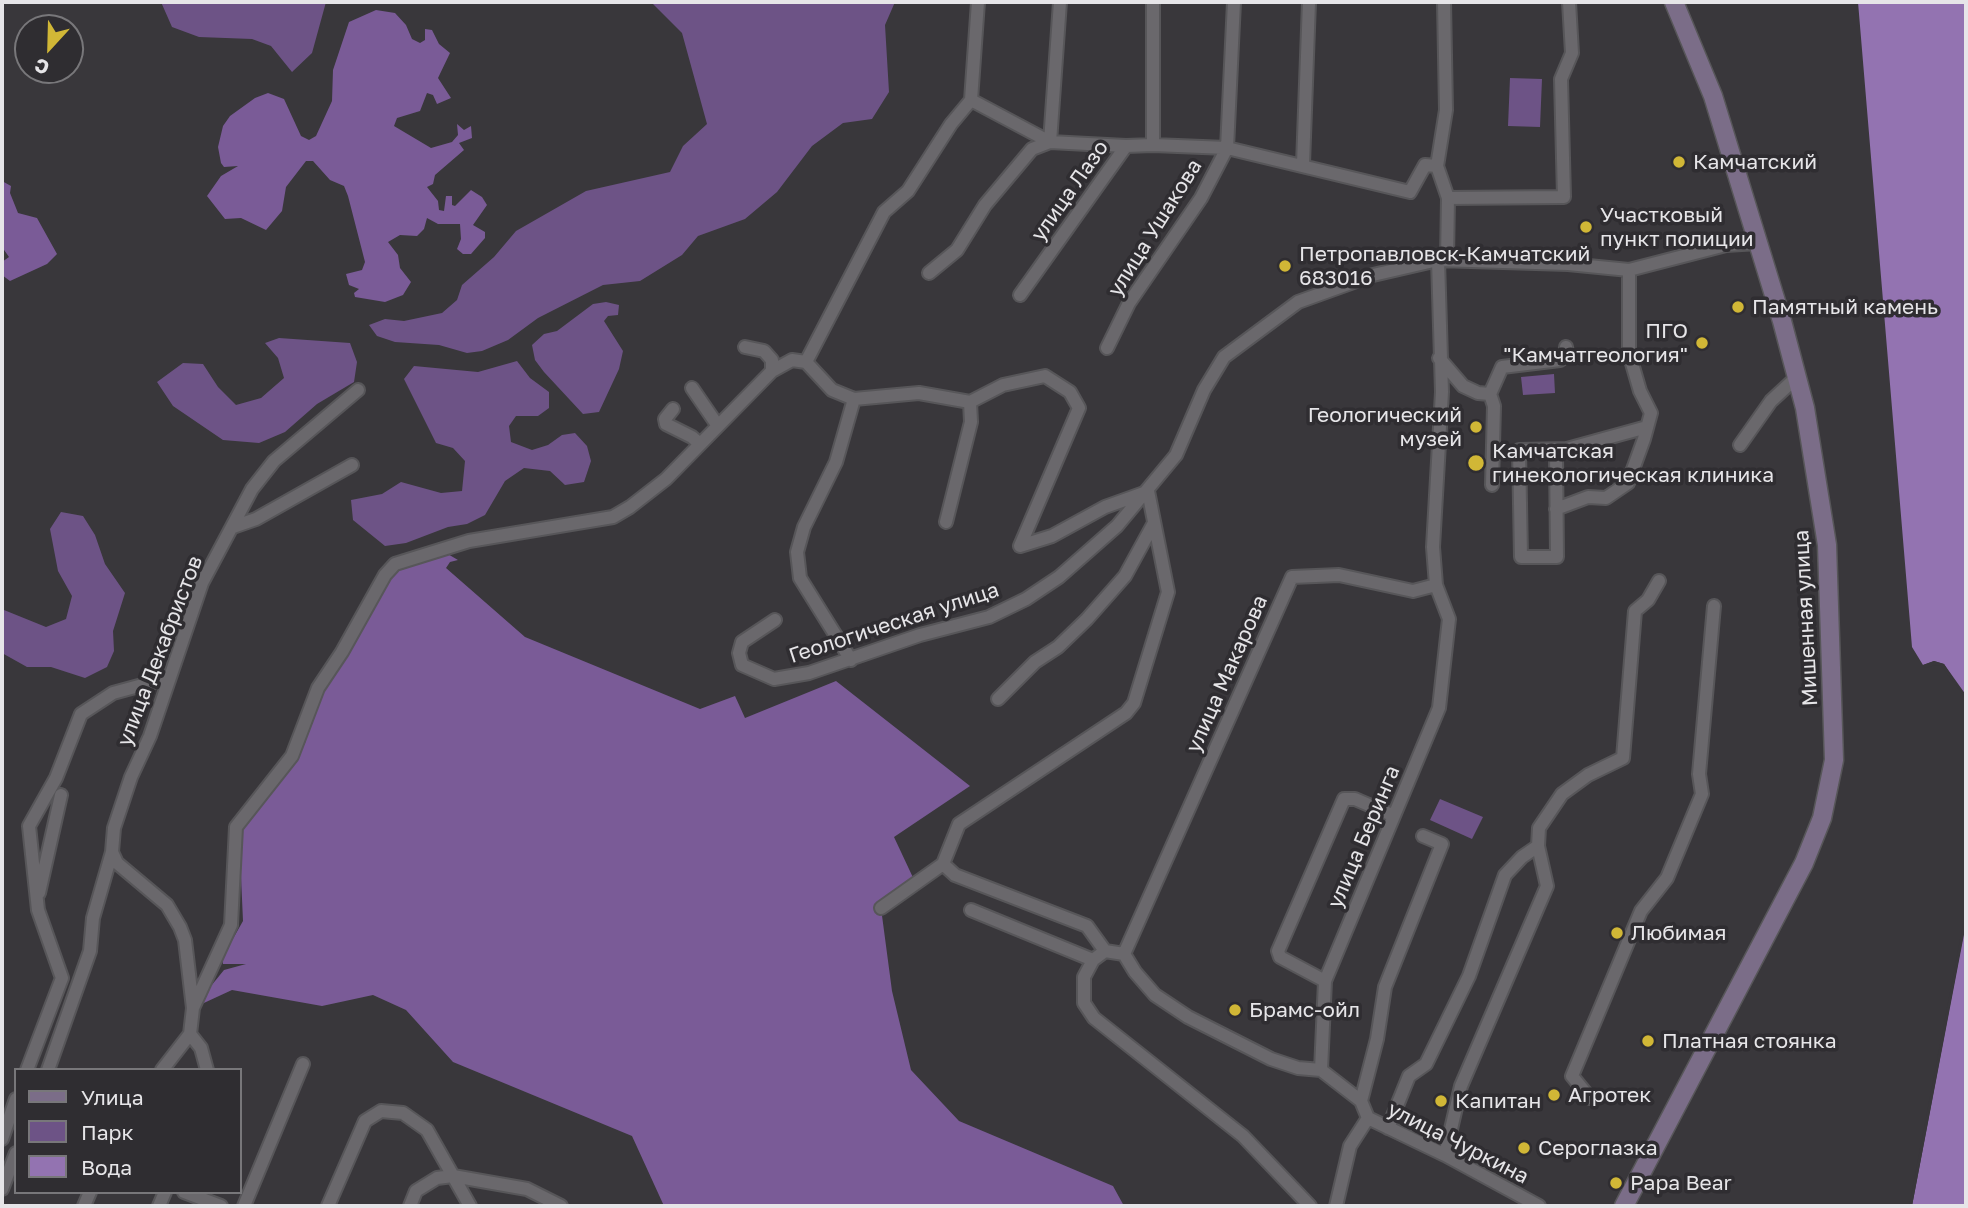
<!DOCTYPE html>
<html>
<head>
<meta charset="utf-8">
<style>
	body { margin:0 }
	#map { position:relative; width:1968px; height:1208px; overflow:hidden; background:#39373b; font-family:"Golos Text",sans-serif }
	canvas { display:block }
	.frame { position:absolute; inset:0; border:4px solid #e6e5e8; pointer-events:none }
	.legend { position:absolute; left:14px; top:1068px; width:228px; height:126px; box-sizing:border-box; background:#2f2d31; border:2px solid #78777a; margin:0; padding:9px 12px; list-style:none; font-size:21px; color:#e6e5e8 }
	.legend li { display:flex; align-items:center; gap:14px; height:35px }
	.legend b { width:35px; border:2px solid #78777a }
	.north { position:absolute; left:14px; top:14px; width:70px; height:70px; box-sizing:border-box; background:#2f2d31; border:2px solid #78777a; border-radius:50%; rotate:202deg; font-size:19px; font-weight:700; line-height:28px; text-align:center; color:#e6e5e8 }
	.north::after { content:''; display:block; margin:auto; width:24px; height:32px; background:#d1b736; clip-path:polygon(50% 0,100% 100%,50% 72%,0 100%) }
</style>
</head>
<body>
<div id="map">
<canvas width="1968" height="1208"></canvas>
<div class="frame"></div>
<ul class="legend">
<li><b style="height:9px;background:#7b6d88"></b>Улица</li>
<li><b style="height:19px;background:#6d5386"></b>Парк</li>
<li><b style="height:19px;background:#9373b1"></b>Вода</li>
</ul>
<div class="north">С</div>
</div>
<script>
const ctx = document.querySelector('canvas').getContext('2d');
ctx.lineJoin = 'round';
function fillPath(path, color) { ctx.fillStyle = color; ctx.fill(path, 'evenodd'); }
const toPath = rows => new Path2D(rows.map(r => 'M' + r).join(''));
function stroke(path, color, width, dash) { ctx.strokeStyle = color; ctx.lineWidth = width; ctx.lineCap = dash ? 'butt' : 'round'; ctx.setLineDash(dash || []); ctx.stroke(path); }
function drawText(font, color, halo, rows, align = 'center') {
  ctx.font = font + ' "Golos Text",sans-serif'; ctx.lineWidth = 7; ctx.setLineDash([]); ctx.textBaseline = 'middle'; ctx.strokeStyle = halo; ctx.fillStyle = color; for (const [text, x, y, turn = 0] of rows) {
    ctx.save(); ctx.translate(x, y); ctx.rotate((+turn || 0) * Math.PI / 180); ctx.textAlign = isNaN(turn) ? turn : align; if (halo) ctx.strokeText(text, 0, 0); ctx.fillText(text, 0, 0); ctx.restore();
  }
}
fillPath(toPath([
	[161,2,326,2,312,53,292,72,271,46,252,39,199,37,172,27],
	[651,2,895,2,885,25,889,92,872,119,843,123,812,146,777,192,745,219,698,236,682,255,640,281,603,285,538,318,508,340,482,351,467,353,439,345,395,342,377,336,369,325,385,319,404,321,442,313,457,300,462,285,494,257,516,231,586,191,670,172,683,146,707,124,682,33],
	[1510,78,1542,79,1540,127,1508,126],
	[606,302,619,305,618,315,608,316,604,321,623,351,619,369,599,412,583,414,544,372,535,360,532,345,544,334,557,331,593,304],
	[279,338,350,343,357,362,354,382,317,404,285,432,259,443,223,440,173,406,157,382,183,363,203,364,218,387,236,405,261,398,284,378,278,358,265,343],
	[517,361,530,378,549,392,549,408,538,416,516,416,509,426,511,442,532,450,548,445,562,435,575,433,587,446,591,461,584,482,565,485,550,471,524,468,505,481,485,515,467,524,448,527,406,543,385,546,353,520,351,500,382,494,401,482,441,493,462,491,465,461,453,448,436,443,404,379,414,366,478,372],
	[1554,374,1555,393,1523,395,1521,377],
	[61,512,83,516,95,535,105,564,125,593,113,631,114,651,107,667,85,678,51,667,27,667,2,653,4,610,46,627,66,619,72,596,58,571,50,529],
	[1440,799,1483,817,1472,839,1430,820]
]), '#6d5386');
fillPath(toPath([
	[376,10,395,13,406,25,412,39,420,43,425,40,425,29,432,30,439,44,450,53,438,78,451,98,437,104,433,95,427,93,420,111,397,118,394,126,431,148,452,142,458,135,457,124,464,130,471,126,472,138,459,143,464,150,435,175,433,184,427,187,438,201,439,210,444,211,446,196,452,196,452,205,455,206,471,190,482,197,487,205,473,225,485,232,485,238,471,254,463,254,457,249,461,239,460,224,438,224,427,218,424,229,417,236,400,235,388,242,398,255,400,268,411,282,403,295,385,302,355,297,354,293,359,289,349,285,346,274,362,270,365,262,348,196,344,186,330,180,313,161,306,161,286,187,282,211,266,230,241,218,225,219,207,196,221,176,238,166,224,167,221,163,218,147,223,126,230,116,255,98,268,93,284,99,301,136,309,140,316,136,332,101,333,70,349,22],
	[2,181,11,186,10,193,18,213,37,218,57,254,47,264,10,281,2,275,2,262,9,257,2,247],
	[446,553,458,560,450,562,446,568,525,637,700,709,735,696,745,718,836,681,970,786,894,837,916,884,881,908,892,991,911,1070,959,1121,1113,1186,1124,1206,664,1206,632,1136,453,1062,406,1010,373,995,322,1006,232,990,193,1008,224,970,246,964,223,964,222,958,243,921,239,832,252,810,280,782,296,759,305,743,316,703,397,569]
]), '#7a5b97');
fillPath(toPath([
	[1858,2,1966,2,1966,695,1944,664,1934,661,1923,665,1912,647],
	[1966,924,1966,1206,1912,1206]
]), '#9373b1');
fillPath(toPath([
	[1934,661,1944,664,1966,699,1941,666,1935,665,1925,668,1923,665],
	[1966,921,1912,1206,1909,1206,1963,924]
]), '#39373b');
const minor = toPath([
	[1444,2,1446,110,1437,166,1448,198,1447,260],
	[971,100,1050,142,1126,146],
	[1153,145,1227,148,1410,192,1425,165,1437,166],
	[1303,164,1309,2],
	[1448,198,1564,197,1561,79,1572,53,1569,2],
	[929,273,957,250,985,205,1032,149,1050,142,1060,2],
	[1020,295,1126,146,1153,145,1153,2],
	[745,347,764,351,772,360,772,371],
	[1107,348,1129,303,1201,198,1227,148,1234,2],
	[1439,358,1463,386,1478,393,1490,394,1494,406,1492,485],
	[806,362,832,390,854,399,919,393,970,402,1003,385,1045,376,1070,392,1079,408,1020,546,1052,536,1105,507,1144,493],
	[806,362,884,212,908,191,951,124,971,100,978,2],
	[692,388,718,426],
	[1490,394,1502,367,1560,360,1567,353,1566,347],
	[673,409,665,419,666,424,692,437,700,444],
	[1740,445,1771,401,1797,377],
	[1568,449,1519,450,1521,557,1557,557,1556,452,1647,427],
	[1556,509,1588,497,1606,498,1628,483,1644,439,1651,413,1640,391,1629,353,1629,270],
	[946,522,971,422,970,402],
	[233,527,256,519,352,465],
	[1436,585,1433,547,1442,392,1438,260],
	[775,620,742,642,739,653,742,665,774,679,809,673,920,635,989,617,1026,599,1059,577,1117,526,1176,455,1204,390,1224,357,1298,302,1373,275,1438,260,1568,264,1629,270,1726,245,1758,243],
	[851,660,800,578,797,552,804,527,836,462,854,399],
	[998,699,1035,662,1058,647,1087,619,1125,576,1154,523],
	[943,864,955,875,1087,926,1105,951,1124,954,1135,972,1155,995,1188,1017,1271,1059,1298,1068,1321,1070,1361,1101,1368,1118,1445,1155,1539,1206],
	[39,893,61,795],
	[881,908,943,864,959,824,1126,713,1134,703,1168,592,1148,491],
	[971,910,1093,960],
	[1105,951,1093,960,1084,977,1084,1003,1094,1018,1243,1136,1310,1206],
	[1124,954,1292,577,1339,575,1413,591,1436,585,1449,619,1439,708,1325,981,1321,1070],
	[1325,981,1280,957,1278,951,1344,799,1355,799,1392,815],
	[193,1008,185,940,180,927,167,905,117,863,112,852,114,828,131,777,150,736,202,583,252,489,274,461,358,390],
	[190,1034,193,1008,231,925,236,827,292,756,318,688,342,652,385,575,395,564,469,541,613,517,630,507,666,479,772,371,792,360,806,362],
	[190,1034,201,1048,207,1070],
	[27,1070,62,978,38,910,29,826,56,778,81,714,113,693,168,678],
	[48,1070,90,951,93,918,112,852],
	[162,1070,190,1034],
	[1590,1098,1572,1076,1641,911,1667,878,1702,794,1699,774,1714,606],
	[1361,1101,1377,1039,1385,987,1442,844,1423,836],
	[1388,1128,1409,1076,1426,1064,1469,976,1505,875,1522,857,1538,846],
	[2,1139,16,1099],
	[1445,1155,1461,1086,1547,886,1538,846,1539,828,1562,794,1588,775,1623,758,1635,611,1648,600,1659,581],
	[2,1189,16,1153],
	[184,1192,221,1206],
	[84,1206,90,1192],
	[159,1206,165,1192],
	[244,1206,303,1064],
	[328,1206,365,1121,381,1111,403,1113,427,1130,470,1206],
	[410,1206,416,1191,437,1178,453,1176,527,1189,561,1206],
	[1336,1206,1350,1146,1368,1118]
]);
const secondary = toPath([
	[1624,1206,1804,863,1822,818,1834,760,1827,545,1805,408,1782,321,1713,96,1674,2]
]);
stroke(minor, '#575659', 16);
stroke(secondary, '#575659', 21);
stroke(minor, '#6a686c', 12);
stroke(secondary, '#7b6d88', 18);
for (const [x, y, r, color] of [
	[1679,162,7,"#d1b736"],
	[1586,227,7,"#d1b736"],
	[1285,266,7,"#d1b736"],
	[1738,307,7,"#d1b736"],
	[1702,343,7,"#d1b736"],
	[1476,427,7,"#d1b736"],
	[1476,463,9,"#d1b736"],
	[1617,933,7,"#d1b736"],
	[1235,1010,7,"#d1b736"],
	[1648,1041,7,"#d1b736"],
	[1554,1095,7,"#d1b736"],
	[1441,1101,7,"#d1b736"],
	[1524,1148,7,"#d1b736"],
	[1616,1183,7,"#d1b736"]
]) { const dot = new Path2D(); dot.arc(x, y, r, 0, 2 * Math.PI); ctx.fillStyle = color; ctx.fill(dot); stroke(dot, '#2f2d31', 2.5); }
drawText('21px', '#e6e5e8', '#2f2d31', [
	["Камчатский",1693,162],
	["Участковый",1600,215],
	["пункт полиции",1600,239],
	["Петропавловск-Камчатский",1299,254],
	["683016",1299,278],
	["Памятный камень",1752,307],
	["ПГО",1688,331,"right"],
	["\"Камчатгеология\"",1688,355,"right"],
	["Геологический",1462,415,"right"],
	["музей",1462,439,"right"],
	["Камчатская",1492,451],
	["гинекологическая клиника",1492,475],
	["Любимая",1631,933],
	["Брамс-ойл",1249,1010],
	["Платная стоянка",1662,1041],
	["Агротек",1568,1095],
	["Капитан",1455,1101],
	["Сероглазка",1538,1148],
	["Papa Bear",1630,1183]
], 'left');
drawText('21px', '#e6e5e8', '#2f2d31', [
	["улица Лазо",1070,191,-55],
	["улица Ушакова",1155,228,-58],
	["Мишенная улица",1806,618,-93],
	["Геологическая улица",894,623,-18],
	["улица Декабристов",160,651,-69],
	["улица Макарова",1227,674,-66],
	["улица Беринга",1364,837,-67],
	["улица Чуркина",1458,1143,27]
]);
</script>
</body>
</html>
